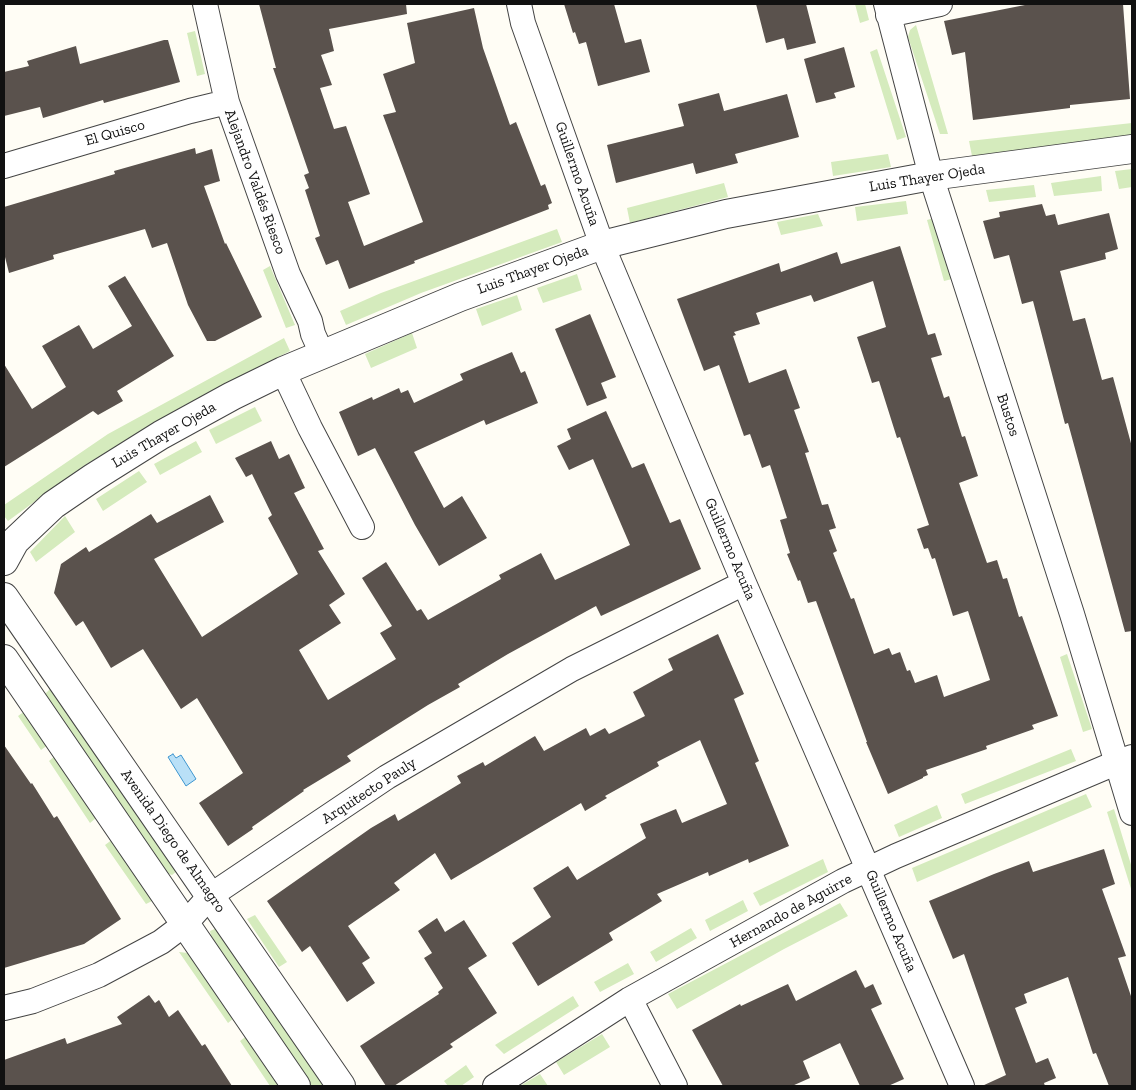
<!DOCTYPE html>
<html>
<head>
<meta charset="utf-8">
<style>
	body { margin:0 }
	#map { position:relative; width:1136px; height:1090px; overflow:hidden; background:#fffdf5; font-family:"Zilla Slab",serif }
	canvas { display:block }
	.frame { position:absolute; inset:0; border:5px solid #111; pointer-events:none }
</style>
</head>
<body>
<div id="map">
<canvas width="1136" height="1090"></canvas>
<div class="frame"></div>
</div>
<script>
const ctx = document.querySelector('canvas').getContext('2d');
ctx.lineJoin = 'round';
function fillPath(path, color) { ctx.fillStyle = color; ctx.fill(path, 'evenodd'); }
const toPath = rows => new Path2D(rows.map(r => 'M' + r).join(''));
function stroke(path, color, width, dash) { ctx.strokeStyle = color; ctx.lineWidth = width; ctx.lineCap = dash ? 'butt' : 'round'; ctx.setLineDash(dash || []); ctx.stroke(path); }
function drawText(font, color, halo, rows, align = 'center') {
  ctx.font = font + ' "Zilla Slab",serif'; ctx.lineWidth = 5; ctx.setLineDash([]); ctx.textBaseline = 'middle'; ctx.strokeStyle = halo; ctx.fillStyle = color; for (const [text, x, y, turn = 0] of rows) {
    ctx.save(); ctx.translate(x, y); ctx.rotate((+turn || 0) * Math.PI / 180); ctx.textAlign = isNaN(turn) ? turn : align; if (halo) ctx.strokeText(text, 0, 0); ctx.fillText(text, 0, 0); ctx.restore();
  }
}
fillPath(toPath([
	[855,4,865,4,869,20,860,23],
	[916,25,948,134,940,134,908,37,910,30],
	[195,31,205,74,197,76,187,33],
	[877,49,906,137,897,140,870,52],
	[1132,123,1132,134,1129,137,972,156,969,141],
	[888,154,891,167,833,176,831,162],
	[1132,169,1132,187,1119,189,1115,171],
	[1101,176,1102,191,1054,196,1051,183],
	[724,183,728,197,630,223,627,208],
	[1034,185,1036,197,989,202,986,190],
	[906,201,908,214,857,221,855,207],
	[818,214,823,226,781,235,777,222],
	[934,218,952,279,944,281,927,220],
	[557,229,562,242,421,293,346,325,340,311,381,293],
	[270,266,295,325,286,328,263,270],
	[577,274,582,290,543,303,537,288],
	[517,295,522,310,482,326,476,309],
	[412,333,417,348,371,368,365,354],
	[284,338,290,351,183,406,85,465,8,521,4,516,4,505,108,434],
	[255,407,262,421,216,444,209,430],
	[196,441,202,452,160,475,154,464],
	[139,471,147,482,103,511,96,499],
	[65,516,75,532,36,562,30,552],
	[1067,654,1092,729,1083,732,1060,657],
	[53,686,177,871,172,875,166,873,44,695],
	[25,711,48,745,41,750,18,716],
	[1071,749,1076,761,965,804,961,794],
	[56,755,96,818,90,823,49,761],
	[1086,794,1092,807,917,882,912,868],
	[937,805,942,818,899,837,894,825],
	[1114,809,1132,868,1132,892,1107,812],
	[113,839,154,900,146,904,105,845],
	[823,859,828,872,760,906,753,893],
	[743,900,748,911,710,931,705,920],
	[840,903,848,916,784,949,677,1009,668,994],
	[255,915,287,962,279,967,247,919],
	[217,928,326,1086,309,1086,211,936,210,931],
	[691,928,697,938,656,962,650,952],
	[179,952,188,953,193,956,234,1018,228,1023],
	[628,963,634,974,600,992,594,982],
	[573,996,579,1006,504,1054,495,1045],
	[602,1034,610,1047,564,1075,556,1062],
	[248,1035,282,1086,270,1086,240,1041],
	[466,1065,474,1077,461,1086,448,1086,444,1081],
	[540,1074,548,1086,520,1086]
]), '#d5ebbd');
const water = toPath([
	[173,754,176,758,181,755,196,779,186,786,168,757,173,754]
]);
fillPath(water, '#b9e0f7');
stroke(water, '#3f96cf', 1);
fillPath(toPath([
	[259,4,406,4,407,14,329,29,334,51,321,55,332,85,320,88,334,129,346,126,370,194,348,202,364,246,423,222,383,115,396,112,383,74,415,63,407,23,474,8,483,48,510,125,516,122,541,186,545,184,552,203,548,205,549,209,414,261,415,263,349,289,338,260,326,265,315,238,320,236,305,190,309,188,304,175,309,173,273,68,276,68],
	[564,4,614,4,625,43,641,39,650,72,598,86,586,42,579,44,575,32,573,33],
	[756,4,806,4,816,43,787,50,784,38,766,43],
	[1030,4,1123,4,1130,99,1070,105,1070,108,973,120,965,52,952,55,944,21],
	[164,40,168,40,180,82,104,103,103,100,43,118,40,107,4,116,4,72,29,66,27,61,76,46,80,64],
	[844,47,855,87,834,93,836,98,816,103,804,59],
	[719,93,724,111,787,94,799,137,735,154,738,163,696,174,693,163,616,183,607,145,684,126,678,104],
	[195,148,196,154,212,149,220,181,204,186,225,244,226,243,262,317,215,341,207,341,188,305,167,243,152,248,145,229,53,255,54,259,9,273,4,253,4,207,115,174,114,171],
	[1042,204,1046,216,1055,214,1058,225,1109,213,1118,249,1105,253,1106,259,1060,271,1073,321,1085,318,1102,380,1113,377,1132,447,1132,631,1125,632,1068,423,1065,424,1033,301,1022,304,1009,255,994,259,983,221,1000,217,999,212],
	[900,246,928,335,935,333,942,355,931,358,944,398,949,396,962,437,965,436,978,476,959,483,987,563,997,560,1003,579,1007,578,1019,617,1022,616,1058,716,1032,725,1034,729,986,746,987,749,926,770,928,775,923,777,923,778,888,794,866,742,867,742,816,601,808,603,800,580,798,581,787,554,790,553,780,520,787,518,770,465,762,468,750,434,744,436,719,365,704,371,677,299,779,263,781,272,837,252,841,264],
	[873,281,886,327,857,337,872,383,879,381,897,438,900,437,929,525,917,529,924,549,928,548,932,559,935,558,953,616,968,611,990,680,944,697,937,675,915,683,910,670,907,671,900,652,892,655,889,648,874,654,854,598,851,599,833,553,837,551,829,530,836,528,828,504,822,505,805,453,809,452,794,410,800,408,786,369,749,383,733,336,736,335,734,332,760,324,756,313,811,295,814,302],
	[125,276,174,356,117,391,123,401,98,415,93,411,4,467,4,364,32,409,66,387,42,346,79,325,93,349,132,326,108,286],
	[590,314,616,377,601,383,607,398,587,406,555,329],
	[512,352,521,373,525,371,538,403,486,425,484,420,414,452,444,508,462,496,487,538,439,566,415,525,375,448,358,456,339,412,372,397,373,400,399,388,401,393,408,390,414,403,463,380,460,374],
	[606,411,632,468,644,463,670,523,680,519,701,569,601,616,596,606,508,654,458,684,460,687,428,705,347,756,351,761,303,790,304,791,252,827,253,829,228,846,199,803,243,773,197,698,181,709,143,649,111,668,83,621,76,626,54,593,61,564,86,547,89,552,151,514,157,523,210,495,224,522,154,559,202,637,298,574,268,518,272,515,252,474,246,477,235,458,271,441,279,459,289,454,305,488,294,493,324,549,318,551,345,594,329,605,341,623,299,650,328,700,396,659,380,633,392,626,362,578,386,562,417,611,421,609,428,620,501,579,499,575,541,553,555,580,630,545,593,459,569,470,557,446,571,439,567,429],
	[718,634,744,694,734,699,759,761,755,763,789,846,749,863,748,859,709,876,708,872,657,894,662,901,609,933,613,940,538,986,512,943,551,917,533,888,568,866,577,880,646,838,640,824,676,809,682,823,727,804,700,740,657,762,659,766,605,796,607,798,585,811,581,803,451,880,435,853,394,883,400,890,348,926,370,958,362,963,375,983,347,1002,310,946,302,952,267,901,371,828,395,814,398,821,461,783,457,776,483,762,485,766,535,736,544,751,586,728,590,736,605,728,609,734,645,716,633,692,673,670,668,659],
	[4,745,31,784,32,783,54,818,57,816,121,919,84,944,4,968],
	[1104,849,1115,884,1102,889,1126,956,1118,958,1132,999,1132,1086,1109,1086,1096,1053,1093,1054,1068,977,1024,994,1027,1003,1015,1008,1036,1063,1048,1058,1056,1078,1044,1083,1045,1086,982,1086,1006,1075,964,954,953,959,929,901,994,874,1029,861,1033,872],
	[437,918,445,932,464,920,487,956,468,968,497,1013,450,1044,453,1047,394,1086,386,1086,360,1046,439,994,438,992,443,988,424,958,432,953,418,931],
	[856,970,865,988,873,984,882,1004,871,1009,904,1079,888,1086,860,1086,840,1043,803,1061,810,1078,792,1086,723,1086,692,1030,740,1004,741,1006,788,984,796,1001],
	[149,995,155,1003,159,1000,169,1017,178,1010,202,1046,205,1044,232,1086,4,1086,4,1060,65,1038,67,1044,122,1024,117,1017]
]), '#5a524d');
const minor = toPath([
	[205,4,227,102,288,274,310,321,313,334,322,354],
	[519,4,523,23,602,245,744,583,962,1086],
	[886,4,931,176,1072,614,1132,813],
	[888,15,940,4],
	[4,166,190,111,227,102],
	[283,371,310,428,362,527],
	[630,999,675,1086],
	[4,1008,33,1001,99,975,161,942,185,924,210,896,387,777,572,669,744,583],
	[495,1086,630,999,843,881,896,856,1118,762,1132,757]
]);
const tertiary = toPath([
	[4,561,15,541,53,505,94,477,161,435,232,396,283,371,460,297,602,245,726,214,931,176,1132,149],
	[4,597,341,1086],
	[4,659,296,1086]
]);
stroke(minor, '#444', 26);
stroke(tertiary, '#444', 30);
stroke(minor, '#fff', 24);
stroke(tertiary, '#fff', 28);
drawText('15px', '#111', '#fff', [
	["El Quisco",115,133,-16],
	["Guillermo Acuña",577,174,71],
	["Luis Thayer Ojeda",927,178,-9],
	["Alejandro Valdés Riesco",255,182,70],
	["Luis Thayer Ojeda",533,270,-20],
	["Bustos",1008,415,72],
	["Luis Thayer Ojeda",164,435,-30],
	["Guillermo Acuña",730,549,67],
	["Arquitecto Pauly",369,791,-33],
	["Avenida Diego de Almagro",173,841,55],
	["Hernando de Aguirre",791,911,-29],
	["Guillermo Acuña",891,921,67]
]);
</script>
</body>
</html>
